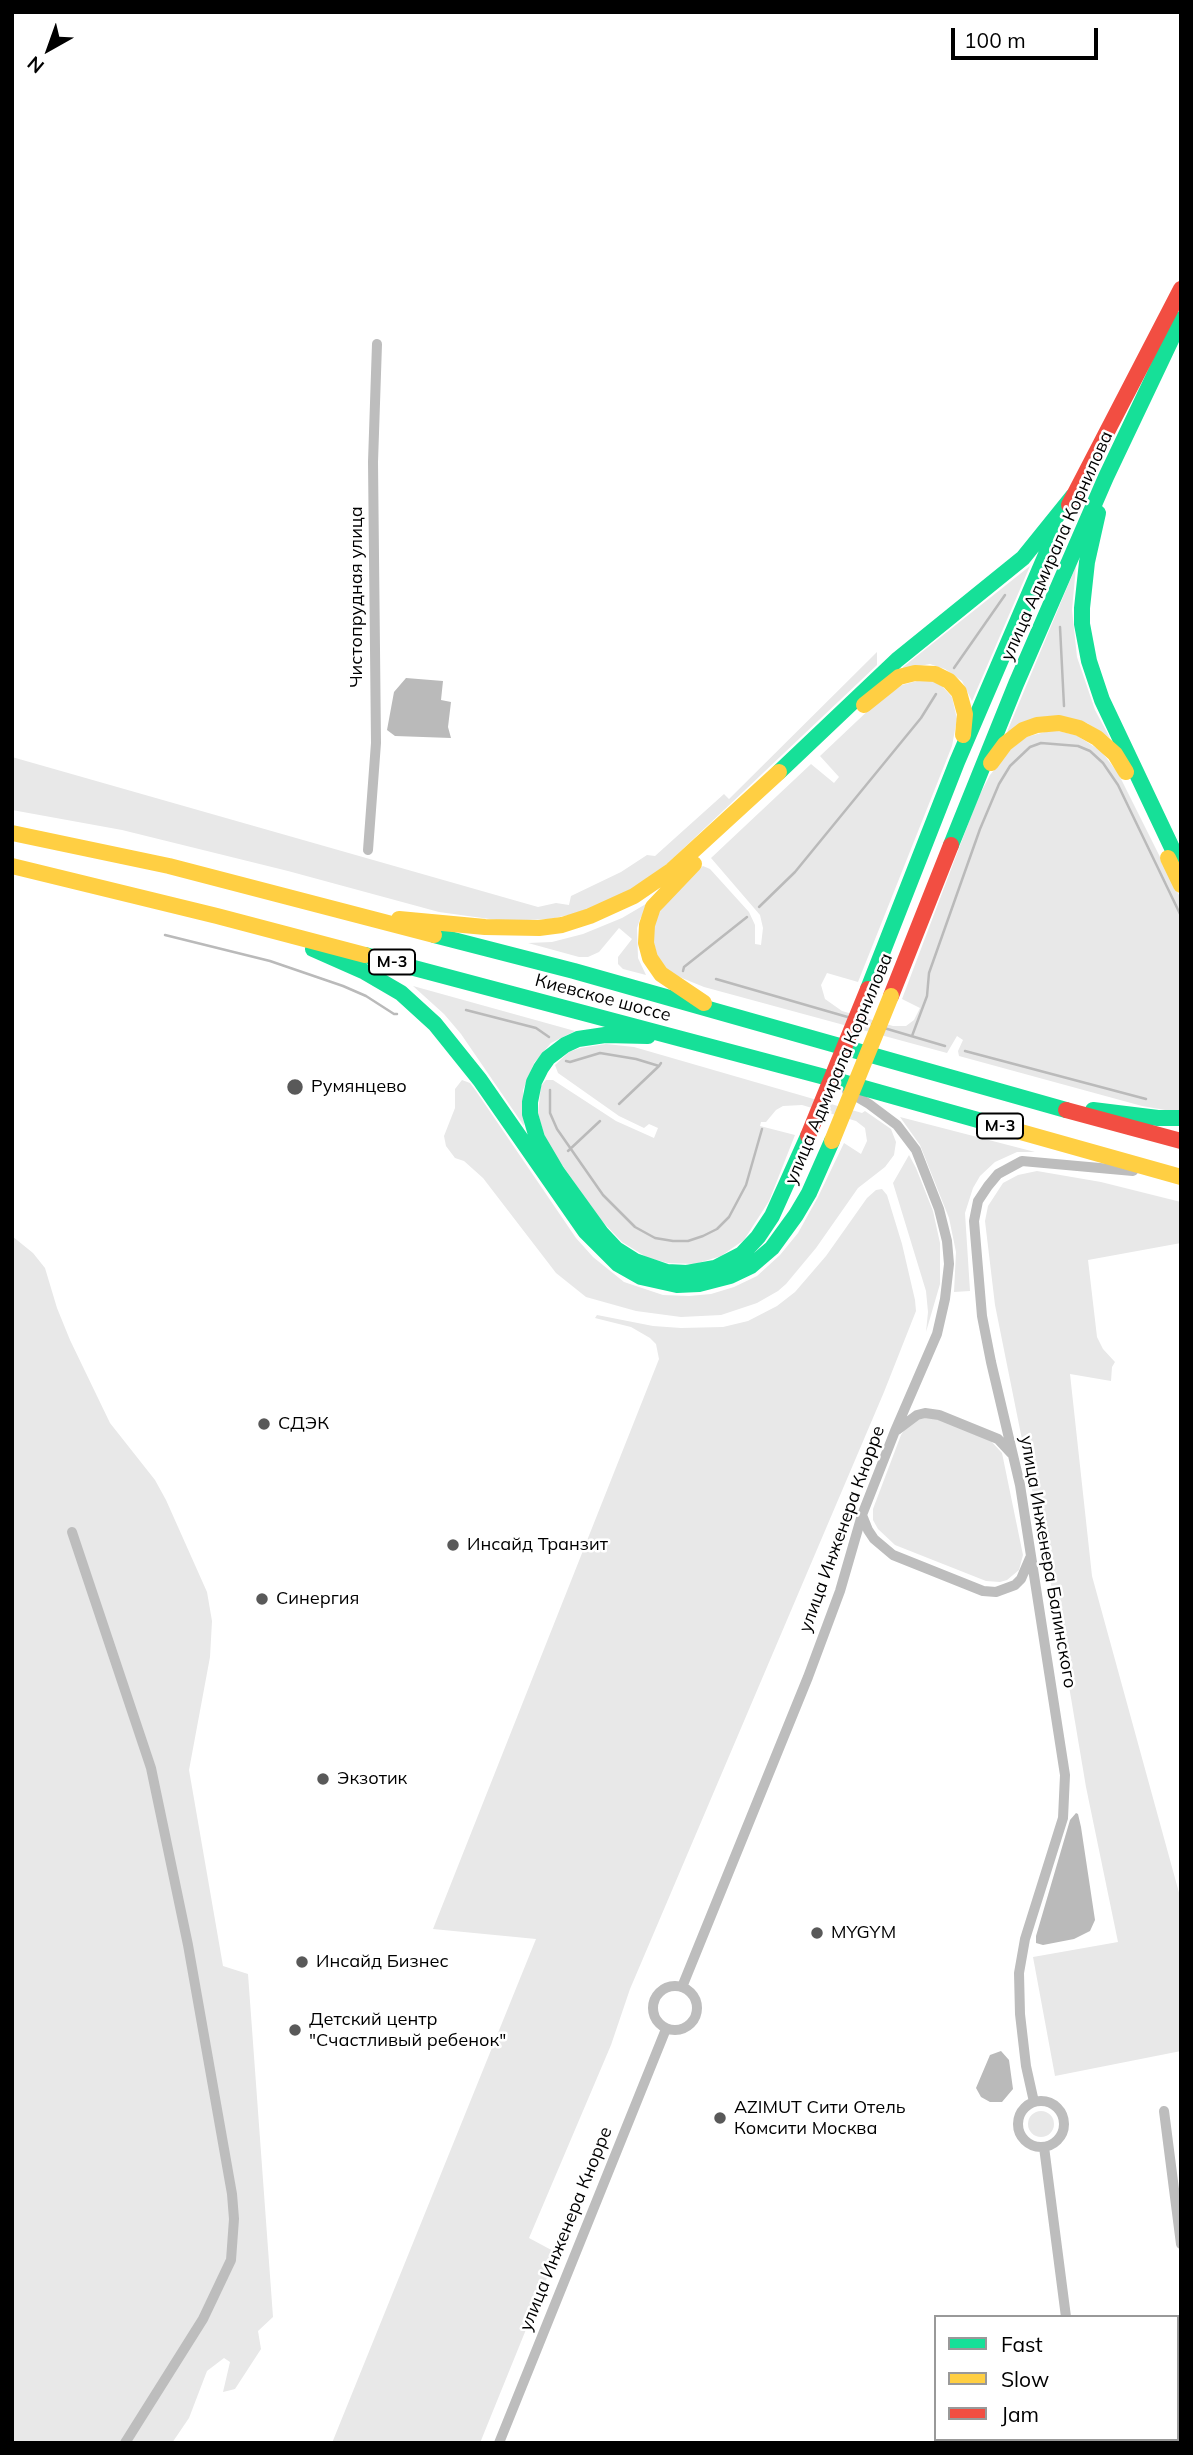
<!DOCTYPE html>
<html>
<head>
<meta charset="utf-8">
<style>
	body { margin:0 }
	#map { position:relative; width:1193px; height:2455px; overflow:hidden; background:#fff; font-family:Mulish,sans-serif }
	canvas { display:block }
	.frame { position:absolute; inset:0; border:14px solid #000; pointer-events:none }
	.legend { position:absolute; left:934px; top:2315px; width:245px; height:126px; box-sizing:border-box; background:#fff; border:2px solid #999; margin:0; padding:9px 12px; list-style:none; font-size:21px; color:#000 }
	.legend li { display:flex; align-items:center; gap:14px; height:35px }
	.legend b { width:35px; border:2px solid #999 }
	.north { position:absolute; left:14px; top:14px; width:70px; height:70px; -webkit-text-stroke:5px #fff; paint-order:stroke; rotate:220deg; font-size:19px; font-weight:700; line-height:28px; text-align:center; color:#000 }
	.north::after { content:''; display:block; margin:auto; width:24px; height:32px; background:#000; clip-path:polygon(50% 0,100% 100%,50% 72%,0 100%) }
	.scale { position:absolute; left:951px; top:28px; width:147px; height:32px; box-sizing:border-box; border:4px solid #000; border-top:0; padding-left:9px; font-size:21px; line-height:24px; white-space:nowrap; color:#000; -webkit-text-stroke:5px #fff; paint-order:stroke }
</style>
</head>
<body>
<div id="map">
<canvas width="1193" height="2455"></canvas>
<div class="frame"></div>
<ul class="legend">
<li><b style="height:9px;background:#16e098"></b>Fast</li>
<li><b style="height:9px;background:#ffcf43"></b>Slow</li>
<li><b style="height:9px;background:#f24e42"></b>Jam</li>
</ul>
<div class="north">N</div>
<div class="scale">100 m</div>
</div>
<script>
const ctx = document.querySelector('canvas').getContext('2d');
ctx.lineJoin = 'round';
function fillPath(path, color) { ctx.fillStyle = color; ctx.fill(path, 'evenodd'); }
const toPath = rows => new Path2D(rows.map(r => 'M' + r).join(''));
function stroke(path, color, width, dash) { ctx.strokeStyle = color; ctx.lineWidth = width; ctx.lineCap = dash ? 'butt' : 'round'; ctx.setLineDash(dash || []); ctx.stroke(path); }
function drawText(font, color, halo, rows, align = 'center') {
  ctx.font = font + ' Mulish,sans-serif'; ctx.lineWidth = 5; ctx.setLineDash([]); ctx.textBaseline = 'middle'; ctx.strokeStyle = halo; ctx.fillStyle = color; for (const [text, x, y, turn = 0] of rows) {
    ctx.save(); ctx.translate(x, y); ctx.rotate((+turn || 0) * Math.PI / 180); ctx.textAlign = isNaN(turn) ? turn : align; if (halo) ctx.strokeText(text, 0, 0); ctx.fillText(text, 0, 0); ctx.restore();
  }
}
fillPath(toPath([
	[1030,566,972,701,962,681,945,669,930,664,903,669,903,667],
	[1076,566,1072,610,1077,657,1095,710,1110,738,1087,723,1059,716,1007,732],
	[877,652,877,665,667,864,630,890,605,903,573,914,550,919,504,921,439,912,288,871,122,830,12,810,12,757,538,907,556,903,569,905,571,896,621,872,647,855,655,856,724,794,729,799],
	[917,681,932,681,942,686,952,697,957,719,952,746,858,982,827,973,821,985,825,999,842,1011,893,1026,906,1026,914,1020,920,1008,902,999,978,798,990,775,1011,749,1026,737,1053,730,1076,735,1101,751,1118,773,1181,899,1181,1110,1165,1110,1142,1106,959,1056,958,1051,963,1040,957,1036,947,1053,704,987,677,976,667,969,657,955,654,943,654,926,658,914,674,893,703,866,710,869,749,912,755,925,755,944,761,945,763,928,760,915,711,858,811,764,834,783,839,777,820,756,875,704,902,685],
	[651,901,640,919,637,928,638,958,646,975,623,969,618,964,618,957,632,939,619,928,599,952,588,957,579,957,528,943,552,942,583,934,622,918],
	[413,986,575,1031,551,1043,534,1063,523,1090,524,1126,461,1034,444,1014],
	[606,1044,634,1047,862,1113,865,1111,891,1129,896,1142,894,1155,885,1167,858,1188,816,1248,786,1284,778,1291,757,1303,721,1315,681,1317,636,1311,586,1297,556,1273,483,1178,464,1161,455,1158,446,1146,444,1136,455,1108,455,1089,462,1080,470,1083,476,1091,576,1238,593,1257,624,1282,663,1295,689,1296,711,1294,734,1287,757,1276,780,1255,798,1233,818,1197,844,1143,861,1154,867,1141,865,1128,856,1121,802,1105,783,1106,776,1110,766,1122,761,1122,760,1126,795,1135,769,1201,744,1240,721,1256,695,1264,668,1263,648,1258,622,1242,600,1219,553,1152,544,1135,538,1113,541,1086,546,1080,553,1080,616,1121,654,1138,658,1128,649,1124,644,1128,619,1116,558,1073,555,1065,569,1052,580,1048],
	[900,1117,1035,1152,1017,1152,995,1162,980,1176,973,1188,965,1213,970,1291,954,1292,956,1252,949,1218,920,1145],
	[909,1155,916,1168,933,1211,940,1243,940,1284,926,1332,928,1312,926,1291,893,1183],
	[1037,1171,1101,1182,1181,1202,1181,1243,1088,1260,1097,1337,1103,1349,1115,1362,1112,1367,1111,1381,1070,1374,1092,1576,1181,1900,1181,2051,1055,2076,1033,1957,1118,1942,1086,1787,1056,1609,995,1305,985,1221,988,1206,1003,1183,1018,1175],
	[882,1189,887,1195,902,1244,915,1300,916,1311,884,1392,630,1989,611,2045,529,2238,557,2253,480,2443,332,2443,536,1939,433,1929,659,1359,656,1344,650,1338,631,1327,595,1318,597,1315,653,1326,681,1328,723,1327,748,1321,777,1306,795,1292,826,1256,867,1198,876,1190],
	[12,1236,33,1253,45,1268,57,1308,70,1340,110,1423,155,1480,166,1500,207,1592,212,1621,210,1657,189,1770,223,1966,248,1974,273,2317,258,2331,261,2349,235,2389,223,2392,230,2362,224,2358,207,2371,189,2418,172,2443,12,2443],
	[927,1417,937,1419,990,1440,1002,1453,1023,1555,1019,1570,1007,1580,1000,1582,986,1581,895,1545,878,1529,873,1520,873,1509,901,1435,907,1426,916,1419],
	'1028 2124a13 13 0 1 1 26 0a13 13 0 1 1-26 0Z'
]), '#e8e8e8');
fillPath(toPath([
	[406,678,443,681,441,700,451,702,448,727,451,738,395,736,387,730,394,692],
	[1076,1813,1078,1814,1081,1827,1095,1920,1090,1931,1074,1939,1043,1945,1036,1943,1036,1936,1070,1820],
	[1001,2051,1009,2060,1013,2089,1002,2102,990,2102,981,2097,976,2088,990,2055]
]), '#bababa');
stroke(toPath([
	[1060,627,1064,706],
	[954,668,1005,595],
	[759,907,795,872,921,718,936,694],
	[165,935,270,961,343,986,366,996,394,1014,397,1014],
	[683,971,684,967,747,917],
	[716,979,851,1018],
	[466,1010,536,1028,549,1037],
	[860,1021,874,1025],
	[884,1028,945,1046],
	[912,1036,927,996,929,973,980,829,999,784,1010,766,1030,747,1041,743,1078,746,1090,751,1103,763,1118,785,1181,916],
	[965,1051,1146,1099],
	[566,1061,570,1062,600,1053,636,1059,659,1066,661,1063],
	[550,1090,550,1113,557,1129,603,1195,635,1227,655,1238,673,1241,688,1241,703,1236,717,1229,729,1217,746,1185,762,1129],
	[619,1104,659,1066],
	[568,1151,600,1121]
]), '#bababa', 2.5);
stroke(toPath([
	[368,850,376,743,373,462,377,344],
	[897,1430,917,1415,925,1413,939,1415,998,1439,1011,1453],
	[862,1515,868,1530,874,1539,893,1555,983,1591,996,1592,1015,1585,1021,1579,1030,1558],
	[72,1532,151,1768,188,1945,232,2194,234,2219,231,2260,203,2319,125,2443],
	'653 2008a22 22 0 1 1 44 0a22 22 0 1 1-44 0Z',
	[682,1987,808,1677,840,1591,862,1515,895,1431,937,1334,945,1299,949,1264,947,1241,939,1209,916,1150,897,1125,869,1104,847,1091],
	'1018 2124a23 23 0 1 1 46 0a23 23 0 1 1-46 0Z',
	[1034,2102,1026,2066,1020,2014,1019,1973,1025,1939,1063,1818,1065,1775,1020,1485,991,1362,982,1316,974,1221,978,1201,988,1186,998,1174,1022,1161,1133,1171],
	[1164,2111,1181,2244],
	[1044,2147,1066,2317],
	[1081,2439,1082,2443],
	[499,2443,666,2029]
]), '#bdbdbd', 10);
stroke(toPath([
	[1098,513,1087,562,1082,608,1082,624,1089,661,1102,700,1181,867],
	[779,772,897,660,1023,558,1073,496],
	[951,845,1016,684,1106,477,1181,319],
	[434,935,574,971,1066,1110],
	[313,949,365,972,401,993,435,1024,480,1080,585,1231,618,1264,641,1277,677,1285,699,1284,730,1276,751,1266,772,1248,796,1215,809,1193,832,1141],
	[365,955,821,1076,1010,1129],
	[868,989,957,762,1057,529],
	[648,1036,605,1035,578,1039,565,1045,548,1058,541,1068,534,1082,530,1102,530,1114,537,1138,557,1172,601,1233,616,1249,635,1261,667,1272,687,1273,715,1268,742,1254,758,1237,772,1216,808,1136],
	[1093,1110,1158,1118,1181,1118]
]), '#16e098', 16);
stroke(toPath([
	[864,705,899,677,915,673,935,674,949,681,959,692,965,714,963,735],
	[991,763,1005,744,1023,730,1037,725,1059,723,1079,728,1097,738,1115,754,1126,772],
	[12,833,169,866,434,935],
	[1168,858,1181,885],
	[694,864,653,907,647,925,646,943,650,958,661,974,704,1003],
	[12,866,217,916,365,955],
	[399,919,485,927,539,928,562,925,590,916,634,896,672,870,779,772],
	[1010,1129,1181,1177]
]), '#ffcf43', 16);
stroke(toPath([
	[1069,505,1181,289],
	[891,996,951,845],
	[1066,1110,1181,1141]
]), '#f24e42', 16);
stroke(toPath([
	[832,1141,891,996]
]), '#ffcf43', 16);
stroke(toPath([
	[808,1136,868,989]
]), '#f24e42', 16);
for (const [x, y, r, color] of [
	[295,1087,9,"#595959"],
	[264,1424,7,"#595959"],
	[453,1545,7,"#595959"],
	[262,1599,7,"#595959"],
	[323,1779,7,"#595959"],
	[817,1933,7,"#595959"],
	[302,1962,7,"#595959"],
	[295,2030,7,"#595959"],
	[720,2118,7,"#595959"]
]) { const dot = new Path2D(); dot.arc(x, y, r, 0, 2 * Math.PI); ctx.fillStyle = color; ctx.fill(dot); stroke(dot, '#fff', 2.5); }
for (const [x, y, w] of [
	[392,962,46],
	[1000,1126,46]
]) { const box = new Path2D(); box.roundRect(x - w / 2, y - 12.5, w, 25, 5); ctx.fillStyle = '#fff'; ctx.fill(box); stroke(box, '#000', 2); }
drawText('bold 16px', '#000', null, [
	["М-3",392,962],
	["М-3",1000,1126]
]);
drawText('18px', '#000', '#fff', [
	["улица Адмирала Корнилова",1057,546,-66],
	["Чистопрудная улица",357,597,-90],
	["Киевское шоссе",603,998,15],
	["улица Адмирала Корнилова",839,1069,-67],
	["улица Инженера Кнорре",842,1529,-70],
	["улица Инженера Балинского",1048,1562,80],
	["улица Инженера Кнорре",566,2229,-68]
]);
drawText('18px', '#000', '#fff', [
	["Румянцево",311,1087],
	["СДЭК",278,1424],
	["Инсайд Транзит",467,1545],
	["Синергия",276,1599],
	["Экзотик",337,1779],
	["MYGYM",831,1933],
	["Инсайд Бизнес",316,1962],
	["Детский центр",309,2020],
	["\"Счастливый ребенок\"",309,2041],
	["AZIMUT Сити Отель",734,2108],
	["Комсити Москва",734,2129]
], 'left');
</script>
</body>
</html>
